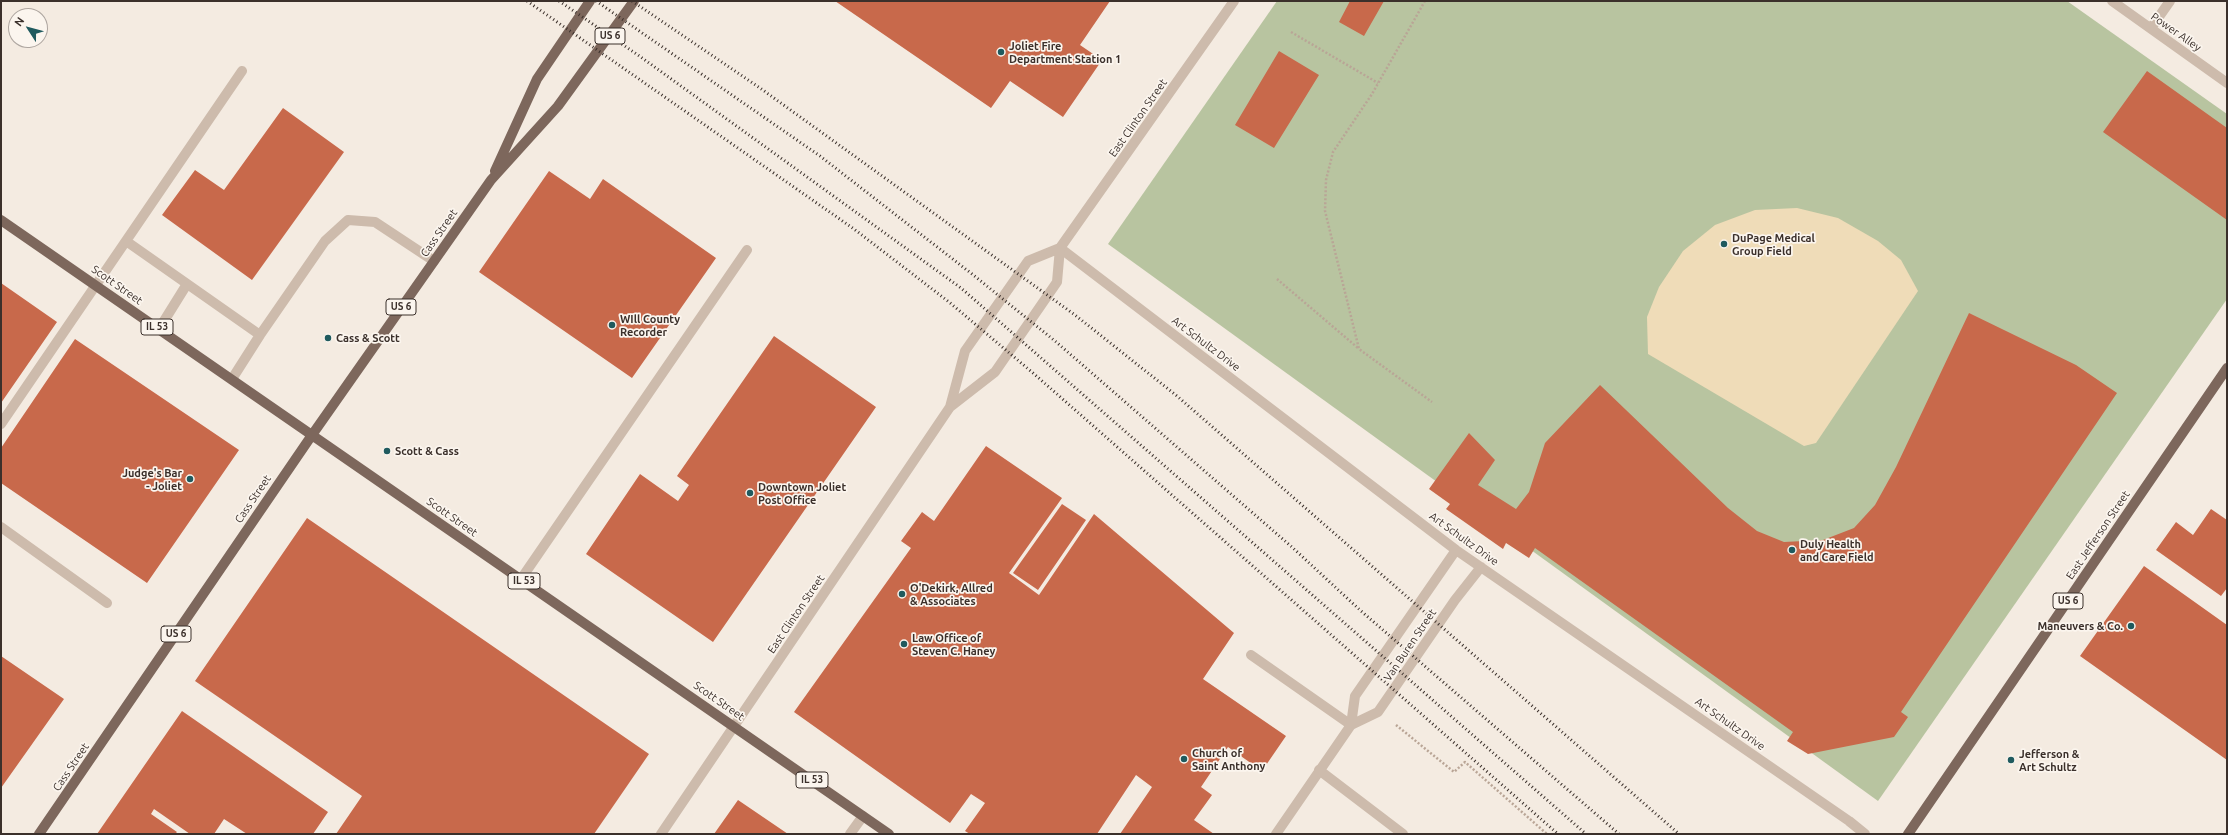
<!DOCTYPE html>
<html>
<head>
<meta charset="utf-8">
<style>
	body { margin:0 }
	#map { position:relative; width:2228px; height:835px; overflow:hidden; background:#f4ebe1; font-family:Ubuntu,sans-serif }
	canvas { display:block }
	.frame { position:absolute; inset:0; border:2px solid #3b302b; pointer-events:none }
	.north { position:absolute; left:8px; top:8px; width:40px; height:40px; box-sizing:border-box; background:#fbf5ee; border:1px solid #aea6a0; border-radius:50%; rotate:306deg; font-size:11px; font-weight:700; line-height:16px; text-align:center; color:#3b302b }
	.north::after { content:''; display:block; margin:auto; width:14px; height:18px; background:#1f5a5e; clip-path:polygon(50% 0,100% 100%,50% 72%,0 100%) }
</style>
</head>
<body>
<div id="map">
<canvas width="2228" height="835"></canvas>
<div class="frame"></div>
<div class="north">N</div>
</div>
<script>
const ctx = document.querySelector('canvas').getContext('2d');
ctx.lineJoin = 'round';
function fillPath(path, color) { ctx.fillStyle = color; ctx.fill(path, 'evenodd'); }
const toPath = rows => new Path2D(rows.map(r => 'M' + r).join(''));
function stroke(path, color, width, dash) { ctx.strokeStyle = color; ctx.lineWidth = width; ctx.lineCap = dash ? 'butt' : 'round'; ctx.setLineDash(dash || []); ctx.stroke(path); }
function drawText(font, color, halo, rows, align = 'center') {
  ctx.font = font + ' Ubuntu,sans-serif'; ctx.lineWidth = 3.5; ctx.setLineDash([]); ctx.textBaseline = 'middle'; ctx.strokeStyle = halo; ctx.fillStyle = color; for (const [text, x, y, turn = 0] of rows) {
    ctx.save(); ctx.translate(x, y); ctx.rotate((+turn || 0) * Math.PI / 180); ctx.textAlign = isNaN(turn) ? turn : align; if (halo) ctx.strokeText(text, 0, 0); ctx.fillText(text, 0, 0); ctx.restore();
  }
}
fillPath(toPath([
	[1277,1,2067,1,2227,114,2227,299,1878,801,1108,244]
]), '#b8c4a0');
fillPath(toPath([
	[1797,208,1838,218,1878,241,1901,260,1918,291,1816,443,1804,446,1648,354,1647,317,1659,287,1683,251,1715,225,1755,210]
]), '#efdcb8');
fillPath(toPath([
	[835,1,1110,1,1080,45,1102,60,1063,117,1010,81,991,108],
	[1350,1,1384,1,1364,36,1339,22],
	[1279,51,1319,75,1274,148,1235,125],
	[2147,71,2227,128,2227,220,2103,132],
	[283,108,344,152,252,280,162,215,195,170,224,190],
	[549,171,590,199,603,179,716,258,632,378,479,272],
	[1,283,57,322,1,403],
	[1969,313,2076,365,2117,393,1901,712,1908,717,1894,737,1808,754,1787,741,1793,732,1535,548,1529,558,1506,543,1503,549,1446,509,1450,504,1429,489,1469,433,1495,460,1478,485,1516,509,1529,492,1545,443,1600,385,1728,508,1757,531,1784,542,1823,540,1854,528,1875,505,1896,467],
	[774,336,876,407,713,642,586,554,640,474,678,501,689,485,677,476],
	[75,339,239,450,147,583,1,483,1,448],
	[986,446,1062,498,1009,573,1039,595,1094,514,1234,633,1203,679,1286,736,1262,771,1228,747,1201,787,1212,795,1194,820,1214,834,1120,834,1152,787,1136,775,1097,834,970,834,965,831,985,803,971,794,950,823,794,712,911,548,901,541,922,512,934,521],
	[1062,504,1086,520,1038,590,1013,573],
	[2211,509,2227,520,2227,588,2221,596,2156,550,2176,522,2193,535],
	[307,518,649,754,594,834,336,834,362,796,195,681],
	[2144,566,2227,625,2227,760,2080,656],
	[1,656,64,699,1,788],
	[182,711,328,812,313,834,247,834,224,819,214,834,190,834,154,809,151,814,177,832,175,834,97,834],
	[738,800,788,834,714,834]
]), '#c8694b');
stroke(toPath([
	[1425,1,1372,94,1333,152,1326,180,1325,211,1359,349,1432,402],
	[1291,32,1378,83],
	[1277,279,1358,348],
	[1396,725,1454,772,1465,762,1547,834]
]), '#b9a596', 2.5, [2, 2]);
stroke(toPath([
	[2151,28,2170,1],
	[126,241,260,335,325,241,348,220,375,222,434,261],
	[159,329,187,284],
	[232,379,260,335],
	[1,424,242,71],
	[1,527,107,603],
	[521,579,747,250],
	[1251,655,1351,725],
	[1319,770,1403,834],
	[850,834,863,816]
]), '#cdbbac', 10);
stroke(toPath([
	[2112,1,2227,83],
	[1060,248,1456,550,1849,821,1865,834],
	[1351,725,1378,712,1455,600,1481,567],
	[1276,834,1351,725,1355,696,1456,550]
]), '#cdbbac', 10);
stroke(toPath([
	[950,407,965,351,1028,261,1060,248],
	[661,834,950,407,995,372,1057,282,1060,248,1234,1]
]), '#cdbbac', 10);
stroke(toPath([
	[495,171,537,79,590,1],
	[1,220,889,834],
	[39,834,312,435,491,180,558,106,634,1],
	[1908,834,2227,368]
]), '#7d675c', 10);
stroke(toPath([
	[527,1,854,229,949,302,1033,373,1558,834],
	[559,1,638,55,961,288,1586,834],
	[596,1,820,156,972,274,1055,341,1293,548,1361,611,1619,834],
	[632,1,760,88,1075,315,1177,396,1679,834]
]), '#3b302b', 3, [1, 3]);
for (const [x, y, r, color] of [
	[1001,52,4,"#1f5a5e"],
	[1724,244,4,"#1f5a5e"],
	[612,325,4,"#1f5a5e"],
	[328,338,4,"#1f5a5e"],
	[387,451,4,"#1f5a5e"],
	[190,479,4,"#1f5a5e"],
	[750,493,4,"#1f5a5e"],
	[1792,550,4,"#1f5a5e"],
	[902,594,4,"#1f5a5e"],
	[2131,626,4,"#1f5a5e"],
	[904,644,4,"#1f5a5e"],
	[1184,759,4,"#1f5a5e"],
	[2011,760,4,"#1f5a5e"]
]) { const dot = new Path2D(); dot.arc(x, y, r, 0, 2 * Math.PI); ctx.fillStyle = color; ctx.fill(dot); stroke(dot, '#fbf5ee', 1.5); }
for (const [x, y, w] of [
	[610,36,30],
	[401,307,30],
	[157,327,32],
	[524,581,32],
	[2068,601,30],
	[176,634,30],
	[812,780,32]
]) { const box = new Path2D(); box.roundRect(x - w / 2, y - 8, w, 16, 3); ctx.fillStyle = '#fbf5ee'; ctx.fill(box); stroke(box, '#3b302b', 1); }
drawText('bold 10px', '#3b302b', null, [
	["US 6",610,36],
	["US 6",401,307],
	["IL 53",157,327],
	["IL 53",524,581],
	["US 6",2068,601],
	["US 6",176,634],
	["IL 53",812,780]
]);
drawText('11px', '#3b302b', '#fbf5ee', [
	["Power Alley",2176,32,35],
	["East Clinton Street",1138,118,-55],
	["Cass Street",439,233,-55],
	["Scott Street",117,285,35],
	["Art Schultz Drive",1206,344,37],
	["Cass Street",253,499,-56],
	["Scott Street",452,517,35],
	["East Jefferson Street",2098,535,-56],
	["Art Schultz Drive",1464,539,36],
	["East Clinton Street",796,614,-56],
	["Van Buren Street",1410,645,-56],
	["Scott Street",719,701,35],
	["Art Schultz Drive",1730,724,35],
	["Cass Street",71,767,-56]
]);
drawText('bold 11px', '#3b302b', '#fbf5ee', [
	["Joliet Fire",1009,46],
	["Department Station 1",1009,59],
	["DuPage Medical",1732,238],
	["Group Field",1732,251],
	["WIll County",620,319],
	["Recorder",620,332],
	["Cass & Scott",336,338],
	["Scott & Cass",395,451],
	["Judge's Bar",182,473,"right"],
	["- Joliet",182,486,"right"],
	["Downtown Joliet",758,487],
	["Post Office",758,500],
	["Duly Health",1800,544],
	["and Care Field",1800,557],
	["O'Dekirk, Allred",910,588],
	["& Associates",910,601],
	["Maneuvers & Co.",2123,626,"right"],
	["Law Office of",912,638],
	["Steven C. Haney",912,651],
	["Church of",1192,753],
	["Saint Anthony",1192,766],
	["Jefferson &",2019,754],
	["Art Schultz",2019,767]
], 'left');
</script>
</body>
</html>
